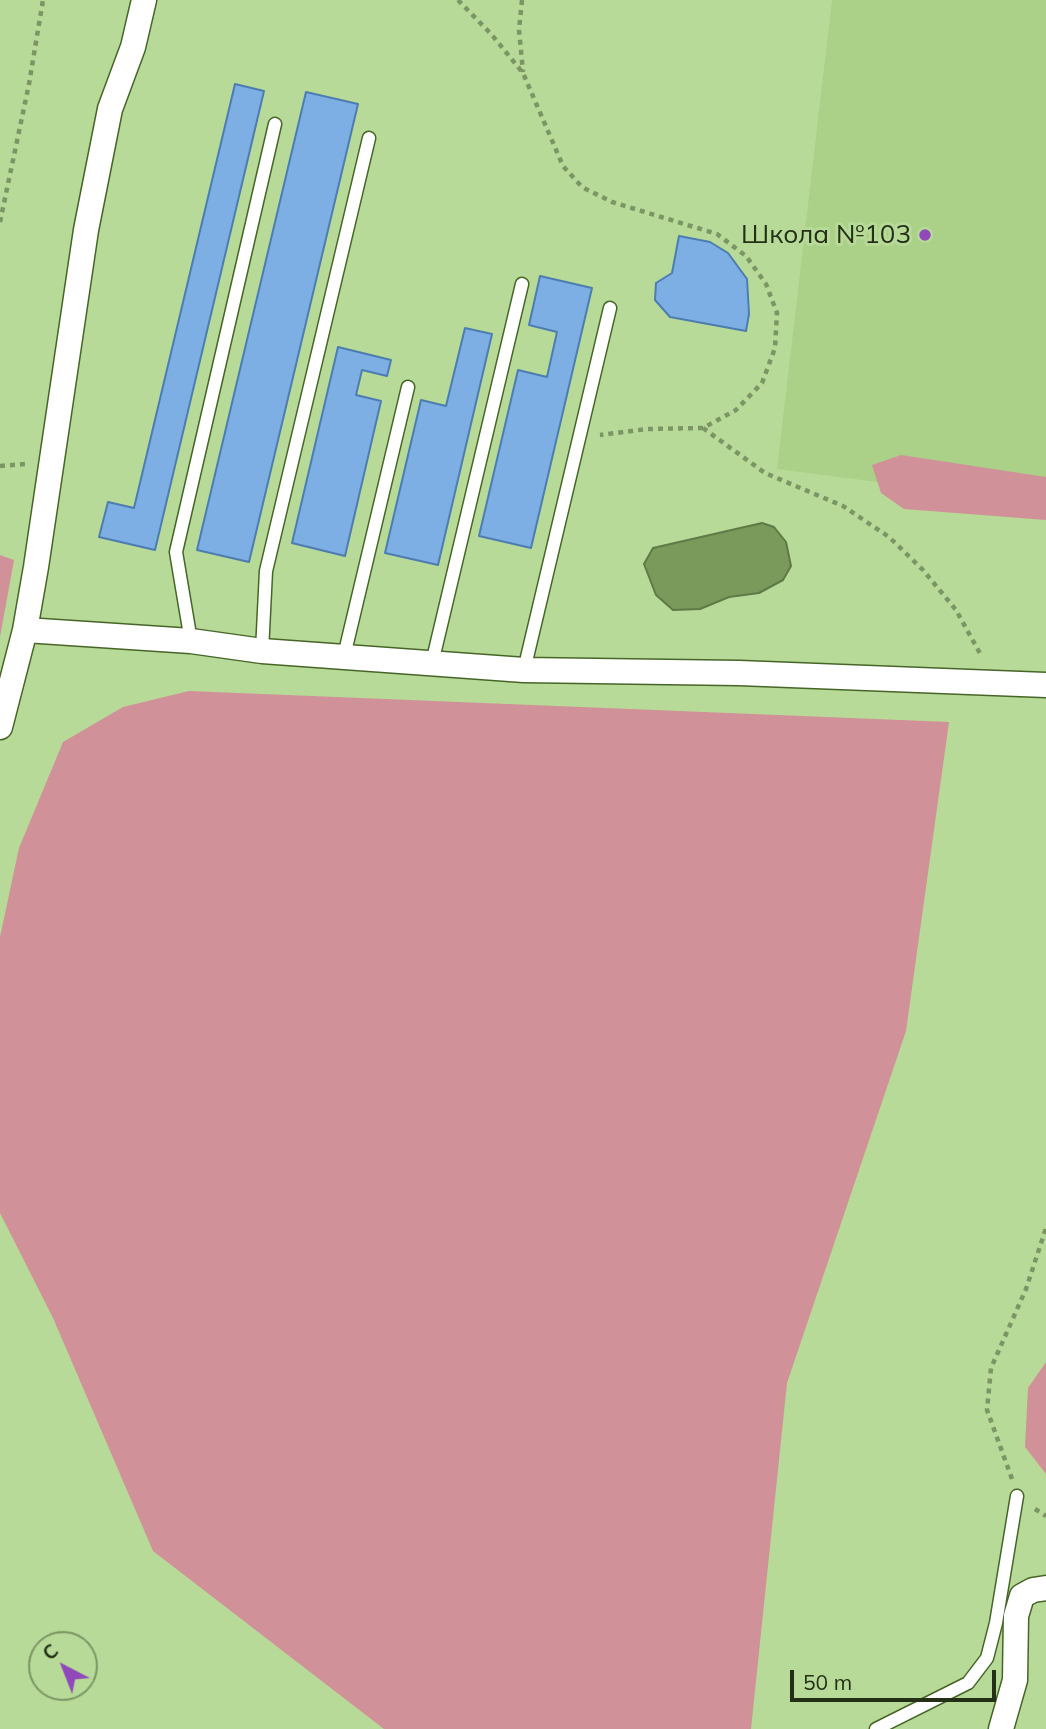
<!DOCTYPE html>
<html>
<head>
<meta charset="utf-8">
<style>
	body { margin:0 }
	#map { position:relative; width:1046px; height:1729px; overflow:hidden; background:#b7da98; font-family:Mulish,sans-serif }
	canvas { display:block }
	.north { position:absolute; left:28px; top:1631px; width:70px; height:70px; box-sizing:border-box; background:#b7da98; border:2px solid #7c9664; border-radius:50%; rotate:318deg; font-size:19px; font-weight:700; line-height:28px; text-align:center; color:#233016 }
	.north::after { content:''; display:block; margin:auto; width:24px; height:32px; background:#9048bb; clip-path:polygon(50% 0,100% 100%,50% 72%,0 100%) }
	.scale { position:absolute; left:790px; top:1670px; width:206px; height:32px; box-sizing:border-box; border:4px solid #233016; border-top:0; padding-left:9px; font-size:21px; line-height:24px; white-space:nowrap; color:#233016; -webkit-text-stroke:5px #b7da98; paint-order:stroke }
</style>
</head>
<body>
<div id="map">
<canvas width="1046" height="1729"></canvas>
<div class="north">С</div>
<div class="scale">50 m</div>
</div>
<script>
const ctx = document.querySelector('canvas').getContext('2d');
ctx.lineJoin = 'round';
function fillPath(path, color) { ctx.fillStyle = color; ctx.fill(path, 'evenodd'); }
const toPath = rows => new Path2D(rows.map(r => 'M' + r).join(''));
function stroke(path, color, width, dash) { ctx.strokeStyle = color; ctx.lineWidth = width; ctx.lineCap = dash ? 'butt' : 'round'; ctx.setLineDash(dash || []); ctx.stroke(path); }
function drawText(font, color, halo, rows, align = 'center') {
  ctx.font = font + ' Mulish,sans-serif'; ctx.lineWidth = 6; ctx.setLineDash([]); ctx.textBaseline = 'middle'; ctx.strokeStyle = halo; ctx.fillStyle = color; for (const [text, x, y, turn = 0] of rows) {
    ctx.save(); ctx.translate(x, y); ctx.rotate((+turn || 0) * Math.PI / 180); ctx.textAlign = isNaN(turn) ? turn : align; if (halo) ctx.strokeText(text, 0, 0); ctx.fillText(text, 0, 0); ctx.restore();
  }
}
fillPath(toPath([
	[832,0,1046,0,1046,504,777,469]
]), '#abd188');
fillPath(toPath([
	[901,455,1046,477,1046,520,904,509,881,493,872,465],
	[0,555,14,560,0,637],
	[189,691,949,722,906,1031,787,1383,751,1729,384,1729,153,1551,53,1318,0,1213,0,937,19,848,63,742,123,707],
	[1046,1362,1046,1474,1025,1447,1028,1388]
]), '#d09199');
const water = toPath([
	[762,523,774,527,786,542,791,566,783,580,759,593,729,597,700,609,673,610,656,595,644,564,653,548,762,523]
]);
fillPath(water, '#799a5a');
stroke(water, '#5f7a46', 2);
const building = toPath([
	[235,84,264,91,155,550,99,537,108,502,134,508,235,84],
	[306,92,358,104,249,562,197,550,306,92],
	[679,236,710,242,728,253,747,279,749,314,746,331,670,317,655,300,656,283,672,273,679,236],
	[540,276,592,288,531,548,479,536,518,370,547,377,557,332,529,325,540,276],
	[465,328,492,334,438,565,385,553,421,400,446,406,465,328],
	[338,347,391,360,387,376,362,370,356,395,381,401,345,556,292,543,338,347]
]);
fillPath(building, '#7dafe5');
stroke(building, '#4d7db0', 2);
const lane = toPath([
	[191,641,176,552,275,124],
	[262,651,266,571,369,138],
	[344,656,408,387],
	[432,663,522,284],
	[524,670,610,308],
	[876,1729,968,1683,987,1658,996,1623,1017,1496]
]);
const street = toPath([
	[25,630,36,567,86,230,110,109,133,47,144,0],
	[0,727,25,630,191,641,262,651,524,670,739,673,1046,685],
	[1001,1729,1015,1680,1016,1616,1022,1596,1033,1590,1046,1588]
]);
stroke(lane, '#476527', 15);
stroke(street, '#476527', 27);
stroke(toPath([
	[458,0,492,35,523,73,563,166,582,187,612,202,717,234,746,256,766,284,777,313,775,348,762,383,736,410,703,428,647,429,600,435],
	[522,0,519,30,523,72],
	[0,222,29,84,43,0],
	[703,428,765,473,843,506,889,537,923,570,956,610,982,657],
	[0,466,26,464],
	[1012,1479,987,1410,991,1368,1026,1289,1046,1228],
	[1035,1509,1046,1516]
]), '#7b9564', 4.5, [5, 5]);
stroke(lane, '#fff', 12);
stroke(street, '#fff', 24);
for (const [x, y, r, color] of [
	[925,235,7,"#9048bb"]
]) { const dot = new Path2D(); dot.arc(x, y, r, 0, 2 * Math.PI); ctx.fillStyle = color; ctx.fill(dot); stroke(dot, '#b7da98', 2.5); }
drawText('26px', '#233016', '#b7da98', [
	["Школа №103",911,235]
], 'right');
</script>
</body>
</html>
